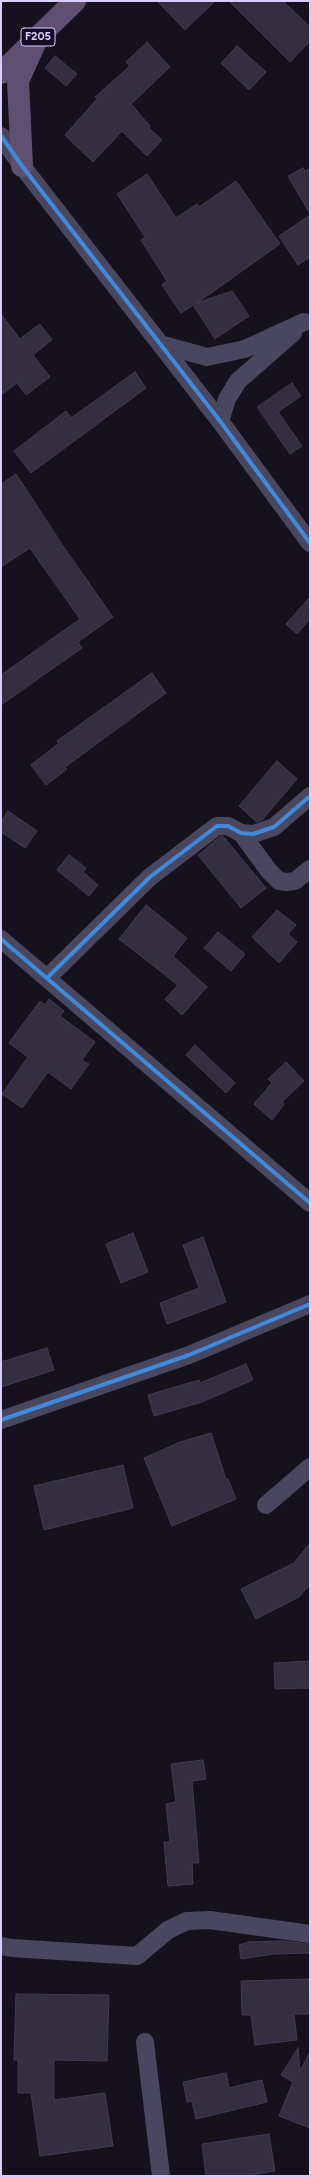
<!DOCTYPE html>
<html>
<head>
<meta charset="utf-8">
<style>
	body { margin:0 }
	#map { position:relative; width:311px; height:2177px; overflow:hidden; background:#15121e; font-family:Figtree,sans-serif }
	canvas { display:block }
	.frame { position:absolute; inset:0; border:2px solid #d9cfff; pointer-events:none }
</style>
</head>
<body>
<div id="map">
<canvas width="311" height="2177"></canvas>
<div class="frame"></div>
</div>
<script>
const ctx = document.querySelector('canvas').getContext('2d');
ctx.lineJoin = 'round';
function fillPath(path, color) { ctx.fillStyle = color; ctx.fill(path, 'evenodd'); }
const toPath = rows => new Path2D(rows.map(r => 'M' + r).join(''));
function stroke(path, color, width, dash) { ctx.strokeStyle = color; ctx.lineWidth = width; ctx.lineCap = dash ? 'butt' : 'round'; ctx.setLineDash(dash || []); ctx.stroke(path); }
function drawText(font, color, halo, rows, align = 'center') {
  ctx.font = font + ' Figtree,sans-serif'; ctx.lineWidth = 3; ctx.setLineDash([]); ctx.textBaseline = 'middle'; ctx.strokeStyle = halo; ctx.fillStyle = color; for (const [text, x, y, turn = 0] of rows) {
    ctx.save(); ctx.translate(x, y); ctx.rotate((+turn || 0) * Math.PI / 180); ctx.textAlign = isNaN(turn) ? turn : align; if (halo) ctx.strokeText(text, 0, 0); ctx.fillText(text, 0, 0); ctx.restore();
  }
}
const building = toPath([
	[157,1,215,1,185,30,157,1],
	[229,1,283,1,310,27,310,41,290,62,229,1],
	[147,42,170,67,131,104,150,126,149,128,162,140,147,156,122,131,93,162,65,135,97,99,95,97,130,66,126,62,147,42],
	[237,46,266,72,249,90,221,63,237,46],
	[55,56,77,74,66,86,45,68,55,56],
	[303,168,305,171,310,168,310,214,288,176,303,168],
	[147,174,176,218,197,204,199,207,236,181,280,244,197,303,232,291,249,316,215,339,193,305,181,313,162,285,167,281,141,240,145,237,117,194,147,174],
	[310,215,310,257,298,265,279,236,310,215],
	[1,314,20,339,40,324,52,340,33,355,50,377,26,395,17,383,1,395,1,314],
	[135,372,146,388,31,473,14,451,66,411,71,418,135,372],
	[292,383,301,396,278,412,302,446,290,454,257,407,292,383],
	[16,474,65,549,113,617,78,642,82,648,1,705,1,675,80,619,30,548,1,567,1,484,16,474],
	[310,597,310,619,297,634,286,624,310,597],
	[152,673,166,693,65,767,67,769,46,785,31,765,59,743,57,741,152,673],
	[277,761,297,779,262,820,257,822,239,806,277,761],
	[8,811,37,831,25,848,1,832,1,822,8,811],
	[221,836,223,836,266,888,241,908,198,855,221,836],
	[69,855,86,868,83,872,98,885,89,896,57,870,69,855],
	[146,905,187,938,173,956,207,987,182,1015,165,999,178,985,119,939,146,905],
	[277,910,296,925,288,934,297,942,279,963,252,937,277,910],
	[218,932,245,954,231,971,204,948,218,932],
	[49,999,64,1011,60,1016,95,1042,82,1060,89,1064,71,1089,48,1072,22,1108,2,1094,28,1057,9,1043,40,1001,45,1005,49,999],
	[195,1045,235,1083,226,1093,186,1055,195,1045],
	[286,1062,304,1081,282,1102,284,1104,272,1120,254,1104,272,1083,268,1079,286,1062],
	[133,1233,148,1272,121,1283,106,1244,133,1233],
	[203,1237,226,1302,167,1324,160,1303,199,1288,183,1245,203,1237],
	[47,1348,54,1370,1,1387,1,1362,47,1348],
	[246,1364,253,1380,202,1402,154,1416,148,1395,199,1380,200,1383,246,1364],
	[211,1433,226,1479,228,1479,236,1499,172,1526,144,1458,180,1442,211,1433],
	[123,1465,133,1508,44,1530,34,1486,123,1465],
	[310,1543,310,1584,299,1597,256,1619,241,1589,294,1563,310,1543],
	[310,1661,310,1688,275,1689,274,1663,310,1661],
	[203,1760,206,1779,192,1781,199,1863,192,1863,193,1884,168,1886,164,1842,170,1842,166,1804,176,1802,171,1764,203,1760],
	[282,1941,310,1944,310,1953,274,1954,241,1959,239,1945,248,1942,282,1941],
	[309,1979,310,2014,294,2014,297,2040,255,2045,251,2015,242,2015,241,1981,309,1979],
	[16,1994,109,1995,107,2061,54,2060,54,2100,105,2093,113,2146,40,2156,31,2093,18,2093,18,2060,14,2060,16,1994],
	[298,2048,300,2071,310,2052,310,2128,279,2116,293,2082,281,2075,298,2048],
	[226,2073,229,2088,262,2080,267,2102,196,2119,192,2101,187,2102,183,2082,226,2073],
	[269,2134,275,2171,244,2176,206,2176,202,2144,269,2134]
]);
fillPath(building, '#332f41');
stroke(building, '#423b53', 1);
stroke(toPath([
	[1,136,22,166,220,421,310,543],
	[163,345,207,357,245,349,304,322],
	[220,421,227,399,238,381,293,333],
	[241,833,269,871,279,881,286,882,295,881,310,869],
	[1,939,310,1203],
	[47,978,150,877,217,826,228,826,241,833,253,834,274,827,310,796],
	[1,1420,189,1355,310,1304],
	[266,1505,310,1467],
	[1,1946,12,1948,137,1956,168,1930,187,1921,210,1920,310,1934],
	[145,2042,161,2176]
]), '#494660', 18);
stroke(toPath([
	[1,73,75,1],
	[22,166,18,81,37,39]
]), '#5f5071', 22);
stroke(toPath([
	[1,136,22,166,220,421,310,543],
	[1,939,310,1203],
	[47,978,150,877,217,826,228,826,241,833,253,834,274,827,310,796],
	[1,1420,189,1355,310,1304]
]), '#408adc', 4);
for (const [x, y, w] of [
	[38,37,34]
]) { const box = new Path2D(); box.roundRect(x - w / 2, y - 9, w, 18, 3); ctx.fillStyle = '#120c24'; ctx.fill(box); stroke(box, '#d9cfff', 1); }
drawText('bold 11px', '#d9cfff', null, [
	["F205",38,37]
]);
</script>
</body>
</html>
